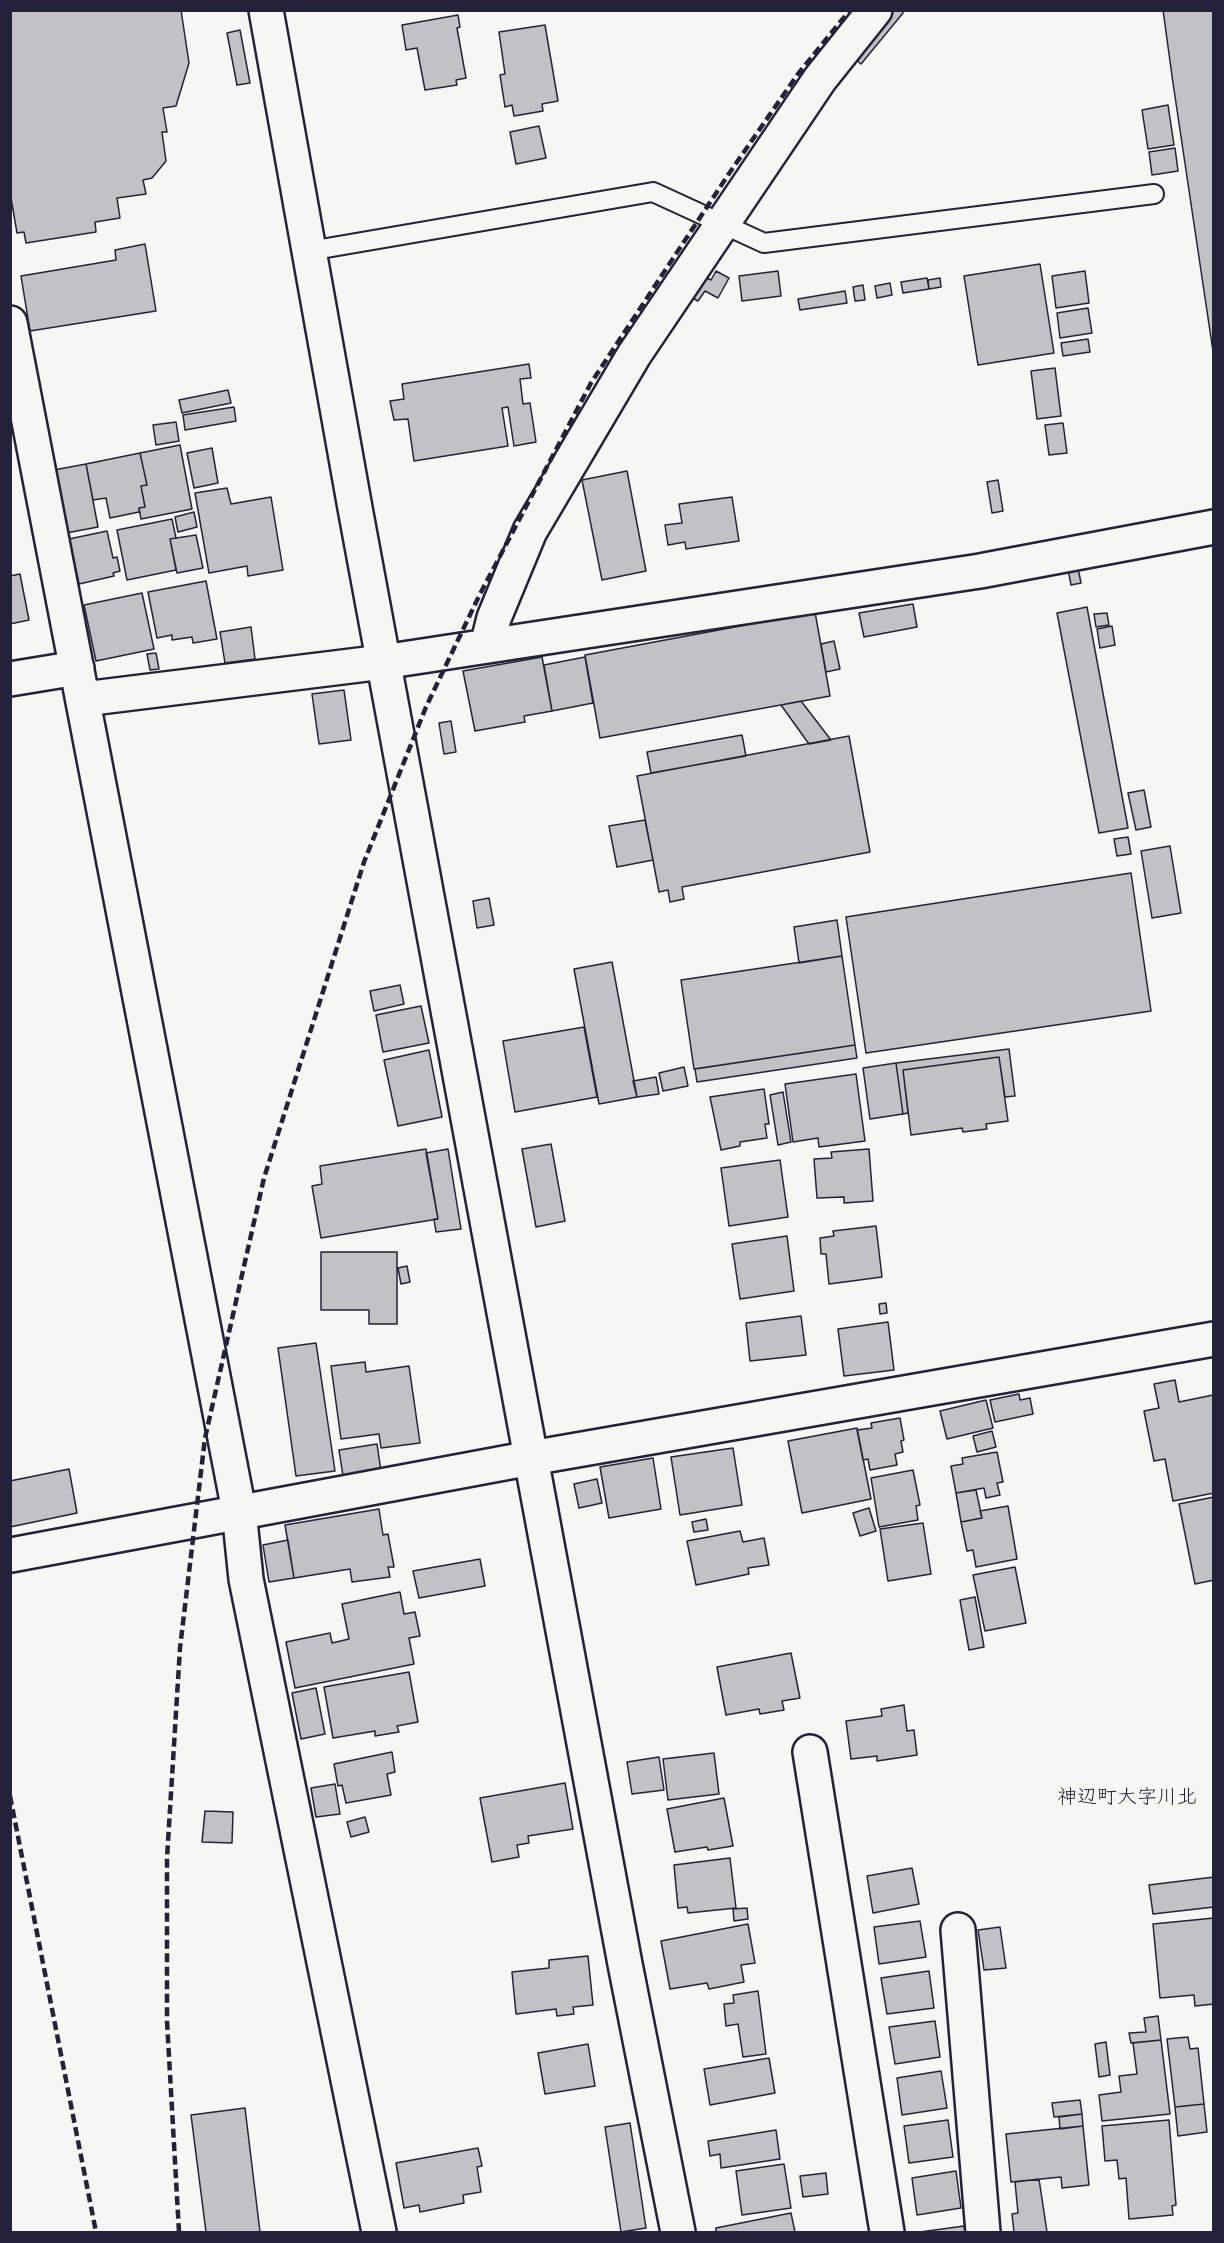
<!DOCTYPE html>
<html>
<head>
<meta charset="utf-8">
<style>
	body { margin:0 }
	#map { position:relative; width:1224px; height:2243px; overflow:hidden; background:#f6f6f2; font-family:Kalam,sans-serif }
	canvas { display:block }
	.frame { position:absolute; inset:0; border:12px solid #22223b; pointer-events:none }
</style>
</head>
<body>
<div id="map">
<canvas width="1224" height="2243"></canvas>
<div class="frame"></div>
</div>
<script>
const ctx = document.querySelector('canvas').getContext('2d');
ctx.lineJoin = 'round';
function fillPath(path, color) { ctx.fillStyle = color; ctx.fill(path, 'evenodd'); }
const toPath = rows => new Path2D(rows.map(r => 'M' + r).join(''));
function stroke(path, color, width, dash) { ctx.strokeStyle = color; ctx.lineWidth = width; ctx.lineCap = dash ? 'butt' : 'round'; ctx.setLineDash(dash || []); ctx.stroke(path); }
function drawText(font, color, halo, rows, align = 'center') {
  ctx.font = font + ' Kalam,"Klee One",sans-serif'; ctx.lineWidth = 6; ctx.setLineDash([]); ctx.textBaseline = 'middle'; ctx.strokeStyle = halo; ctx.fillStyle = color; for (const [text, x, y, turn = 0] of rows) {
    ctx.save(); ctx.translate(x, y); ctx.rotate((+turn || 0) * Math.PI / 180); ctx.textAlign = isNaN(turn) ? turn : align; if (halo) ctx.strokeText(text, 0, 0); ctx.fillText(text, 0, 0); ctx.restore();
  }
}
const building = toPath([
	[10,10,181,10,189,63,176,106,163,108,167,132,162,132,166,161,152,178,143,180,146,194,117,198,120,218,95,222,96,232,26,243,24,232,17,233,10,192,10,10],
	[894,10,902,10,903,13,861,64,855,59,894,10],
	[1163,10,1214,10,1214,358,1173,83,1163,10],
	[458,15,460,27,457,28,466,78,456,80,457,85,425,90,417,48,406,50,402,25,458,15],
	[545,25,558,101,542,104,543,111,514,116,512,105,505,107,500,75,505,74,499,32,545,25],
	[240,30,250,83,237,85,227,33,240,30],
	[1168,105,1174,145,1148,149,1142,110,1168,105],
	[539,126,546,158,516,164,510,132,539,126],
	[1175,148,1178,171,1152,175,1149,152,1175,148],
	[145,244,156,311,30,331,21,276,116,260,115,250,145,244],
	[1040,264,1054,353,978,365,964,276,1040,264],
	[716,271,729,278,718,298,705,291,698,301,689,296,700,275,711,280,716,271],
	[778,271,781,296,742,301,739,276,778,271],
	[1085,271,1089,303,1056,308,1052,276,1085,271],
	[927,278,929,289,903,293,901,282,927,278],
	[940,278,941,287,929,289,928,280,940,278],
	[890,283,892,295,877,298,875,286,890,283],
	[863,285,865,300,855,301,853,287,863,285],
	[845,291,847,303,800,310,798,299,845,291],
	[1088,308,1092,333,1060,338,1057,313,1088,308],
	[1088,339,1090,352,1063,356,1061,343,1088,339],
	[529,364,531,378,520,379,523,404,530,403,536,442,514,446,508,407,502,408,508,446,414,461,408,419,394,420,390,401,404,399,402,384,529,364],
	[1055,368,1061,416,1037,419,1031,371,1055,368],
	[228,390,231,403,182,413,179,400,228,390],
	[234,407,236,421,185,430,183,415,234,407],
	[176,422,179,441,156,445,153,425,176,422],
	[1063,423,1067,453,1049,455,1045,425,1063,423],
	[180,445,192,509,141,519,139,508,145,507,141,486,147,485,140,453,180,445],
	[212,448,218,483,194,488,187,453,212,448],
	[140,453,147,485,141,486,145,507,139,508,139,512,110,518,106,498,93,500,86,464,140,453],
	[86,464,98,527,66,533,54,470,86,464],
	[627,471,646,571,602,580,582,480,627,471],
	[998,480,1003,511,992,513,987,482,998,480],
	[227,488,231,504,271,497,283,570,248,576,247,566,209,573,195,493,227,488],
	[732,497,739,541,686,549,685,542,668,545,665,525,682,523,679,504,732,497],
	[194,512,197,527,178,532,175,517,194,512],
	[172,519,176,538,170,539,176,570,127,580,117,530,172,519],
	[107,531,113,558,117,557,120,571,113,573,114,576,79,584,69,539,107,531],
	[196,535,203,568,177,573,170,539,196,535],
	[1078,568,1081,583,1071,585,1068,569,1078,568],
	[20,574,29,620,10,624,10,576,20,574],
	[206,581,217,639,193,643,192,637,172,640,172,635,157,638,148,592,206,581],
	[142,593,154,649,96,661,84,605,142,593],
	[913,604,917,627,864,637,859,613,913,604],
	[1087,607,1128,828,1099,833,1057,613,1087,607],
	[815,612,830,696,600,738,585,655,815,612],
	[1107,613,1109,625,1096,627,1094,614,1107,613],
	[1112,626,1115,645,1100,648,1097,629,1112,626],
	[251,627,255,659,225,663,220,632,251,627],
	[834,641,840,669,826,672,821,644,834,641],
	[156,653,159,669,150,670,147,654,156,653],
	[542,657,552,711,524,716,525,722,475,731,463,671,542,657],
	[585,657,593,703,552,711,544,665,585,657],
	[344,690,351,740,319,744,312,694,344,690],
	[801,701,831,740,809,744,781,705,801,701],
	[451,721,456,752,444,754,439,723,451,721],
	[742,735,746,756,651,773,647,752,742,735],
	[849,736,870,852,682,887,684,899,670,902,668,890,659,892,637,776,849,736],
	[1144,790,1151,827,1136,830,1128,793,1144,790],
	[645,820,653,860,617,867,609,826,645,820],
	[1128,837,1131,854,1117,856,1114,839,1128,837],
	[1170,846,1181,913,1152,918,1141,851,1170,846],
	[1131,873,1151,1011,866,1053,846,917,1131,873],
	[489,898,494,925,477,928,473,901,489,898],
	[837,920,842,956,799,963,794,927,837,920],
	[842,956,855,1045,694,1069,681,980,842,956],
	[612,962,637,1097,599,1104,574,969,612,962],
	[400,985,404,1004,374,1011,370,991,400,985],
	[421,1006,429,1043,383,1052,376,1015,421,1006],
	[584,1027,597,1097,515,1112,503,1041,584,1027],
	[855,1045,857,1058,697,1082,695,1069,855,1045],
	[1009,1049,1015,1096,1005,1097,999,1057,903,1070,908,1113,903,1114,896,1063,1009,1049],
	[429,1050,442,1117,398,1126,384,1060,429,1050],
	[999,1057,1008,1121,986,1124,987,1129,963,1132,962,1128,911,1135,903,1070,999,1057],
	[896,1063,903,1114,870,1119,863,1068,896,1063],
	[684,1067,688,1086,663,1091,659,1073,684,1067],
	[856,1074,865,1141,819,1147,818,1138,793,1142,785,1084,856,1074],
	[656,1077,659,1094,637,1097,633,1081,656,1077],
	[764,1089,769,1124,765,1124,767,1138,740,1142,740,1146,721,1150,710,1097,764,1089],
	[783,1092,791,1142,778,1145,770,1095,783,1092],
	[551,1144,565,1221,536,1227,522,1149,551,1144],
	[426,1149,438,1219,321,1238,312,1186,322,1184,320,1166,426,1149],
	[448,1149,461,1229,436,1232,434,1219,438,1219,426,1153,448,1149],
	[869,1149,873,1201,844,1203,844,1197,817,1198,814,1159,832,1158,831,1152,869,1149],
	[780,1160,788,1217,729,1226,721,1168,780,1160],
	[876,1226,882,1277,829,1284,826,1254,821,1254,820,1238,834,1236,833,1231,876,1226],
	[787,1236,794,1291,740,1299,732,1244,787,1236],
	[321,1252,397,1252,397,1324,369,1324,369,1310,321,1310,321,1252],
	[407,1266,410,1282,401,1284,398,1268,407,1266],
	[886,1303,887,1313,880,1314,879,1304,886,1303],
	[801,1316,806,1355,750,1361,746,1323,801,1316],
	[888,1322,894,1370,844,1376,838,1329,888,1322],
	[316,1343,335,1471,296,1476,278,1348,316,1343],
	[365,1362,366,1372,409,1366,420,1443,381,1448,379,1434,341,1439,331,1366,365,1362],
	[1175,1380,1179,1402,1213,1395,1214,1493,1173,1501,1165,1459,1154,1461,1144,1411,1159,1408,1154,1384,1175,1380],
	[1019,1394,1020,1400,1030,1398,1033,1414,995,1422,990,1400,1019,1394],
	[986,1400,993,1428,947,1439,940,1411,986,1400],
	[900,1418,904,1440,901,1441,903,1452,895,1454,897,1465,870,1470,868,1459,863,1460,857,1430,872,1428,871,1423,900,1418],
	[857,1428,871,1499,802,1513,788,1441,857,1428],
	[992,1431,996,1447,977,1452,973,1436,992,1431],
	[377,1444,381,1471,343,1476,339,1450,377,1444],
	[733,1448,742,1505,680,1515,671,1457,733,1448],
	[997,1452,1003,1482,997,1483,1000,1495,986,1498,984,1488,956,1493,951,1466,963,1464,962,1458,997,1452],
	[653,1458,661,1509,609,1518,600,1467,653,1458],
	[69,1469,77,1513,10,1527,10,1481,69,1469],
	[913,1470,920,1505,916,1506,918,1520,879,1527,871,1478,913,1470],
	[597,1479,602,1503,579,1508,574,1484,597,1479],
	[976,1490,982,1518,961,1522,956,1493,976,1490],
	[1214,1497,1214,1580,1195,1584,1179,1504,1214,1497],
	[1008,1506,1017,1559,976,1567,973,1550,967,1551,961,1522,982,1518,980,1511,1008,1506],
	[869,1508,876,1531,860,1536,853,1513,869,1508],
	[379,1509,383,1535,388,1534,394,1567,388,1567,390,1577,352,1582,350,1569,294,1578,285,1525,379,1509],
	[706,1519,708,1530,694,1532,692,1522,706,1519],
	[923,1523,931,1574,888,1581,880,1529,923,1523],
	[740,1531,743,1542,764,1538,769,1565,748,1568,749,1574,696,1585,687,1541,740,1531],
	[288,1540,294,1578,269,1582,263,1545,288,1540],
	[480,1559,485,1586,419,1598,413,1571,480,1559],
	[1015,1567,1026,1623,985,1631,973,1575,1015,1567],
	[400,1592,404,1614,415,1612,420,1636,409,1638,414,1664,295,1688,286,1642,330,1633,332,1643,349,1639,342,1604,400,1592],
	[975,1597,984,1647,969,1650,960,1600,975,1597],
	[791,1653,800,1698,782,1701,784,1710,760,1714,759,1709,726,1715,717,1667,791,1653],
	[409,1672,418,1722,397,1726,399,1732,375,1736,375,1731,333,1738,324,1687,409,1672],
	[316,1688,325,1734,301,1739,292,1693,316,1688],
	[904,1705,907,1731,914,1730,917,1755,877,1761,877,1756,851,1759,846,1721,882,1716,881,1709,904,1705],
	[392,1752,395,1772,387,1774,391,1795,346,1803,342,1785,338,1786,334,1764,392,1752],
	[714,1753,719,1794,668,1800,663,1759,714,1753],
	[659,1757,664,1790,632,1794,627,1762,659,1757],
	[565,1783,573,1829,528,1836,529,1843,517,1845,519,1857,492,1862,480,1798,565,1783],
	[335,1784,340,1814,316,1817,311,1788,335,1784],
	[724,1798,733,1846,708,1850,707,1847,675,1852,667,1809,724,1798],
	[205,1811,233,1812,232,1843,202,1842,205,1811],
	[365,1817,369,1832,351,1837,347,1822,365,1817],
	[730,1858,736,1908,688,1913,687,1907,678,1908,674,1865,730,1858],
	[912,1868,919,1904,873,1913,867,1876,912,1868],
	[1214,1877,1214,1907,1153,1914,1149,1885,1214,1877],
	[747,1908,748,1919,734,1921,733,1909,747,1908],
	[1214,1918,1214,2004,1195,2006,1194,1995,1160,1998,1153,1924,1214,1918],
	[920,1921,926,1957,879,1964,874,1927,920,1921],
	[748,1924,755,1963,741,1965,744,1982,709,1989,707,1983,670,1989,661,1941,748,1924],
	[1000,1927,1006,1968,984,1970,978,1930,1000,1927],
	[588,1956,593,2005,573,2007,574,2014,557,2016,556,2009,516,2014,512,1972,549,1968,549,1960,588,1956],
	[929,1971,934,2008,887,2014,881,1978,929,1971],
	[758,1991,766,2054,743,2057,738,2024,726,2026,724,2004,734,2003,733,1995,758,1991],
	[1158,2016,1161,2040,1131,2043,1129,2033,1146,2032,1144,2018,1158,2016],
	[935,2021,940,2057,895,2064,889,2027,935,2021],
	[1188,2037,1190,2049,1198,2048,1204,2104,1175,2107,1167,2039,1188,2037],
	[1161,2040,1170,2114,1102,2121,1099,2095,1121,2092,1119,2076,1137,2074,1133,2043,1161,2040],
	[1106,2042,1110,2075,1099,2077,1095,2044,1106,2042],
	[588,2044,595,2086,545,2094,538,2053,588,2044],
	[769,2058,775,2093,710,2105,704,2069,769,2058],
	[941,2071,947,2108,902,2115,897,2078,941,2071],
	[1080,2100,1082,2114,1054,2117,1052,2103,1080,2100],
	[1204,2104,1207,2132,1178,2136,1175,2107,1204,2104],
	[245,2108,260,2232,206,2232,191,2115,245,2108],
	[1082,2114,1083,2126,1060,2129,1059,2117,1082,2114],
	[948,2120,953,2157,909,2163,904,2126,948,2120],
	[1169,2120,1176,2205,1172,2206,1173,2215,1129,2219,1126,2178,1119,2179,1117,2160,1105,2161,1102,2126,1169,2120],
	[630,2123,646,2228,621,2232,605,2127,630,2123],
	[1083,2126,1089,2185,1062,2188,1061,2177,1011,2182,1006,2134,1083,2126],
	[776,2130,780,2159,721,2168,720,2154,710,2156,708,2141,776,2130],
	[478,2148,482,2166,477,2167,481,2192,463,2195,464,2203,420,2212,419,2205,404,2208,396,2163,478,2148],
	[784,2164,791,2208,742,2215,736,2171,784,2164],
	[956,2171,961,2208,917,2215,912,2178,956,2171],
	[826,2173,828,2194,803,2197,800,2176,826,2173],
	[1039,2179,1047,2232,1014,2232,1012,2214,1018,2213,1015,2182,1039,2179],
	[791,2213,795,2232,716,2232,716,2228,791,2213],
	[964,2226,965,2232,920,2232,964,2226]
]);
fillPath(building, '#c2c2c4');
stroke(building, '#22223b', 1.5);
const lane = toPath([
	[309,251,653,192,764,243,1154,194]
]);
const street = toPath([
	[10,323,239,1511,246,1579,379,2232],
	[487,646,494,618,530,531,634,355,820,79,875,10],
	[10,679,77,668],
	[84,699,383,662,980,571,1214,527],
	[11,1555,531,1458,1214,1339],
	[810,1752,887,2232],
	[958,1930,983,2232]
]);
const secondary = toPath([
	[266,10,355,508,531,1458,625,1964,678,2232]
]);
stroke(lane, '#22223b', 22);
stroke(street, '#22223b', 38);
stroke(secondary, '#22223b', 38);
stroke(lane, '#f6f6f2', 18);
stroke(street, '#f6f6f2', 33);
stroke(secondary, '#f6f6f2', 33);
stroke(toPath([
	[10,1796,96,2232],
	[179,2232,167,2021,167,1858,180,1648,205,1438,264,1178,364,862,426,707,479,596,591,383,728,175,798,74,850,10]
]), '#22223b', 4.5, [9, 4.5]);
drawText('20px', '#22223b', '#f6f6f2', [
	["神辺町大字川北",1127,1800]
]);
</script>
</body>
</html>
